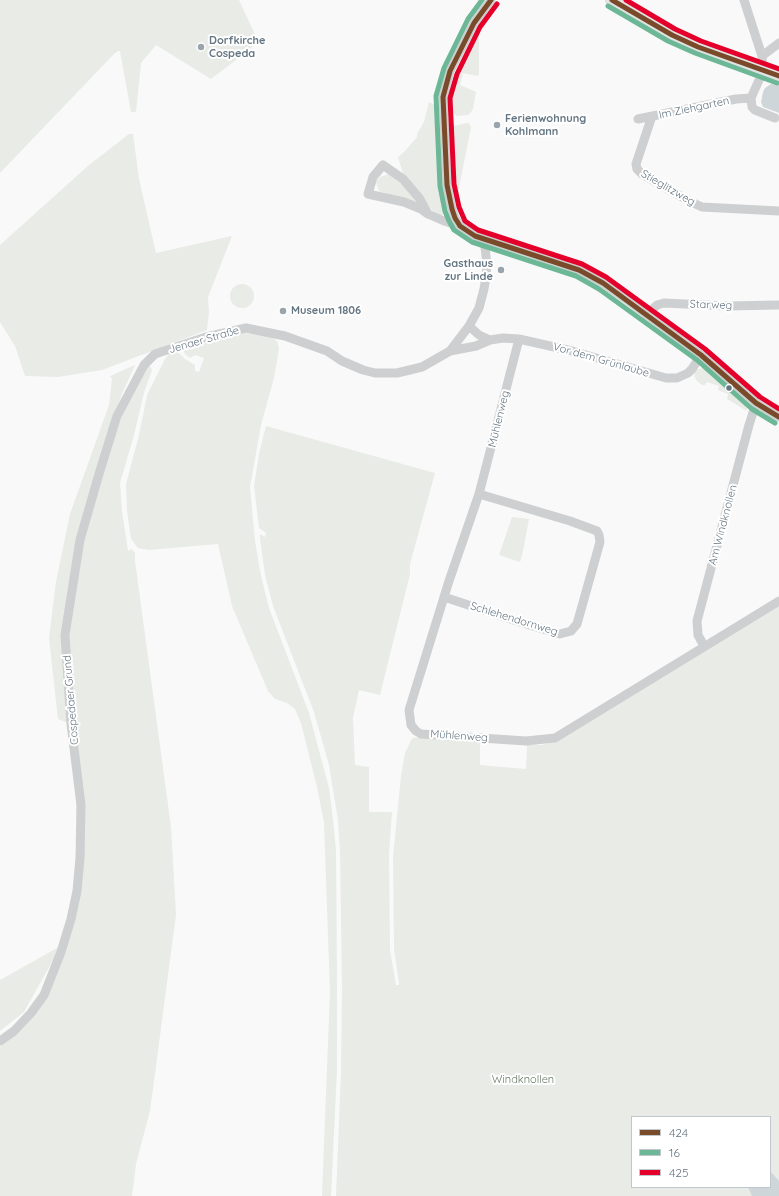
<!DOCTYPE html>
<html>
<head>
<meta charset="utf-8">
<style>
	body { margin:0 }
	#map { position:relative; width:779px; height:1196px; overflow:hidden; background:#f9f9f9; font-family:Quicksand,sans-serif }
	canvas { display:block }
	.legend { position:absolute; left:631px; top:1116px; width:140px; height:72px; box-sizing:border-box; background:#fff; border:1px solid #c1c8cd; margin:0; padding:5px 7px; list-style:none; font-size:12px; color:#657683 }
	.legend li { display:flex; align-items:center; gap:8px; height:20px }
	.legend b { width:20px; border:1px solid #c1c8cd }
</style>
</head>
<body>
<div id="map">
<canvas width="779" height="1196"></canvas>
<ul class="legend">
<li><b style="height:5px;background:#7a4b2a"></b>424</li>
<li><b style="height:5px;background:#6bb796"></b>16</li>
<li><b style="height:5px;background:#e4002b"></b>425</li>
</ul>
</div>
<script>
const ctx = document.querySelector('canvas').getContext('2d');
ctx.lineJoin = 'round';
function fillPath(path, color) { ctx.fillStyle = color; ctx.fill(path, 'evenodd'); }
const toPath = rows => new Path2D(rows.map(r => 'M' + r).join(''));
function stroke(path, color, width, dash) { ctx.strokeStyle = color; ctx.lineWidth = width; ctx.lineCap = dash ? 'butt' : 'round'; ctx.setLineDash(dash || []); ctx.stroke(path); }
function drawText(font, color, halo, rows, align = 'center') {
  ctx.font = font + ' Quicksand,sans-serif'; ctx.lineWidth = 4; ctx.setLineDash([]); ctx.textBaseline = 'middle'; ctx.strokeStyle = halo; ctx.fillStyle = color; for (const [text, x, y, turn = 0] of rows) {
    ctx.save(); ctx.translate(x, y); ctx.rotate((+turn || 0) * Math.PI / 180); ctx.textAlign = isNaN(turn) ? turn : align; if (halo) ctx.strokeText(text, 0, 0); ctx.fillText(text, 0, 0); ctx.restore();
  }
}
fillPath(toPath([
	[0,0,239,0,258,41,249,50,211,79,156,45,141,63,136,112,131,112,120,51,118,51,114,54,0,173],
	[481,27,479,38,479,75,477,76,463,73,460,85,476,92,473,109,471,112,468,115,457,116,448,110,447,99,453,79,464,53,474,33,478,31],
	[429,102,438,107,444,183,448,209,447,213,442,215,439,215,432,210,403,174,398,157,404,152,417,137,417,134,424,122],
	[467,123,469,123,471,127,458,193,457,194,454,193,452,183,449,129,453,126],
	[129,134,133,134,139,179,156,253,232,236,208,297,209,312,207,330,102,370,58,377,25,376,15,346,0,322,0,245,89,165],
	[389,174,394,177,416,197,419,205,379,191,376,182,380,177],
	'230 296a12 12 0 1 1 24 0a12 12 0 1 1-24 0Z',
	[244,333,270,336,277,341,279,349,274,378,261,425,250,487,255,541,261,576,269,608,309,713,329,788,333,820,336,851,337,970,337,1069,331,1196,322,1196,330,992,324,822,317,787,301,723,295,709,287,703,275,699,268,691,232,606,218,544,149,550,138,548,131,539,127,511,126,484,139,435,147,395,165,359,169,354,177,351,185,359,195,365,195,371,199,372,204,358,195,355,190,358,185,354,183,350,227,336],
	[135,365,122,394,95,474,63,635,68,723,58,719,49,638,56,582,70,514,109,405,112,379,110,376],
	[146,366,150,366,152,370,144,393,134,435,120,483,122,511,128,551,132,549,135,553,135,561,171,827,176,915,150,1111,136,1164,132,1196,0,1196,0,1047,34,1014,79,892,74,724,69,636,84,542,102,477,128,397],
	[705,367,744,401,746,405,747,411,727,399,728,394,718,390,719,386,707,382,705,385,702,385,696,380,694,374,696,370],
	[266,426,435,473,410,564,410,574,380,695,359,690,353,718,355,765,369,767,369,812,392,812,389,854,390,950,396,985,399,985,399,983,394,949,393,857,401,776,405,753,411,740,413,738,419,737,480,742,480,765,526,769,527,745,541,745,555,742,779,605,779,1196,336,1196,341,1073,342,988,340,850,338,820,329,765,314,712,273,606,265,575,260,538,260,534,265,537,266,533,259,528,254,486,259,454],
	[632,1117,770,1117,770,1187,632,1187],
	[512,517,529,519,523,551,520,562,499,555],
	[59,947,52,962,24,1012,0,1031,0,980]
]), '#e8ebe6');
fillPath(toPath([
	[771,84,779,85,779,113,763,107,761,102,763,92,765,88],
	[770,1171,779,1181,779,1196,752,1196,748,1187,770,1187]
]), '#ced6d9');
const secondary = toPath([
	[612,0,672,35,698,47,779,76]
]);
stroke(secondary, '#d5d6d7', 14);
stroke(toPath([
	[491,0,474,23,450,71,443,97,447,185,452,209,455,218,460,226,475,236,529,253,579,270,603,283,623,297,701,355,756,403,769,411,779,417],
	[762,56,779,43],
	[751,98,752,107,755,110,775,118],
	[652,116,636,164,637,169,642,174,689,201,702,207,779,211],
	[638,119,736,99,751,98,763,71,762,56,744,0],
	[428,214,421,209,404,202,368,194,373,177,383,165,403,179,420,199,428,214,444,221,460,226],
	[646,315,657,305,664,303,726,306,779,305],
	[469,326,479,335,490,340],
	[519,339,479,494,449,581,409,710,411,725,416,731,421,734,526,741,555,738,779,601],
	[450,351,476,346,490,340,503,338,519,339,572,351,666,378,677,378,688,373,692,369,701,355],
	[444,597,523,623,560,634,571,631,577,624,600,542,599,535,597,531,570,521,479,494],
	[704,646,698,635,697,621,749,425,756,403],
	[0,1041,14,1031,31,1013,44,995,61,952,71,919,77,891,80,858,81,805,71,724,65,635,80,540,99,474,117,416,144,365,155,354,206,337,246,328,285,336,327,351,342,361,363,370,375,373,397,373,422,367,450,351,469,326,479,308,484,289,486,276,487,264,484,239]
]), '#cecfd0', 9);
stroke(secondary, '#e1e2e2', 13);
stroke(toPath([
	[491,0,474,23,450,71,443,97,447,185,452,209,455,218,460,226,475,236,579,270,603,283,701,355,756,403,779,417],
	[612,0,672,35,698,47,779,76]
]), '#7a4b2a', 5);
stroke(toPath([
	[482,0,468,19,444,68,436,96,440,186,445,211,449,221,454,230,472,242,576,276,599,289,697,360,752,409,775,423],
	[608,6,668,41,695,53,777,83]
]), '#6bb796', 5);
stroke(toPath([
	[626,0,675,29,701,41,779,69],
	[497,4,480,27,457,74,450,98,454,184,459,207,465,221,478,230,582,264,606,277,705,349,760,397,779,409]
]), '#e4002b', 5);
for (const [x, y, r, color] of [
	[201,47,4,"#99a4ac"],
	[497,125,4,"#99a4ac"],
	[501,270,4,"#99a4ac"],
	[283,311,4,"#99a4ac"],
	[729,388,3.5,"#657683"]
]) { const dot = new Path2D(); dot.arc(x, y, r, 0, 2 * Math.PI); ctx.fillStyle = color; ctx.fill(dot); stroke(dot, '#fff', 1.5); }
drawText('bold 11px', '#657683', '#fff', [
	["Dorfkirche",209,41],
	["Cospeda",209,54],
	["Ferienwohnung",505,119],
	["Kohlmann",505,132],
	["Gasthaus",493,264,"right"],
	["zur Linde",493,277,"right"],
	["Museum 1806",291,311]
], 'left');
drawText('11px', '#657683', '#fff', [
	["Im Ziehgarten",694,108,-12],
	["Stieglitzweg",668,188,30],
	["Starweg",711,305,2],
	["Jenaer Straße",204,340,-16],
	["Vor dem Grünlaube",601,360,16],
	["Mühlenweg",499,419,-76],
	["Am Windknollen",723,525,-75],
	["Schlehendornweg",514,619,17],
	["Cospedaer Grund",71,700,-95],
	["Mühlenweg",459,736,4]
]);
drawText('11px', '#687a64', '#fff', [
	["Windknollen",523,1080]
]);
</script>
</body>
</html>
